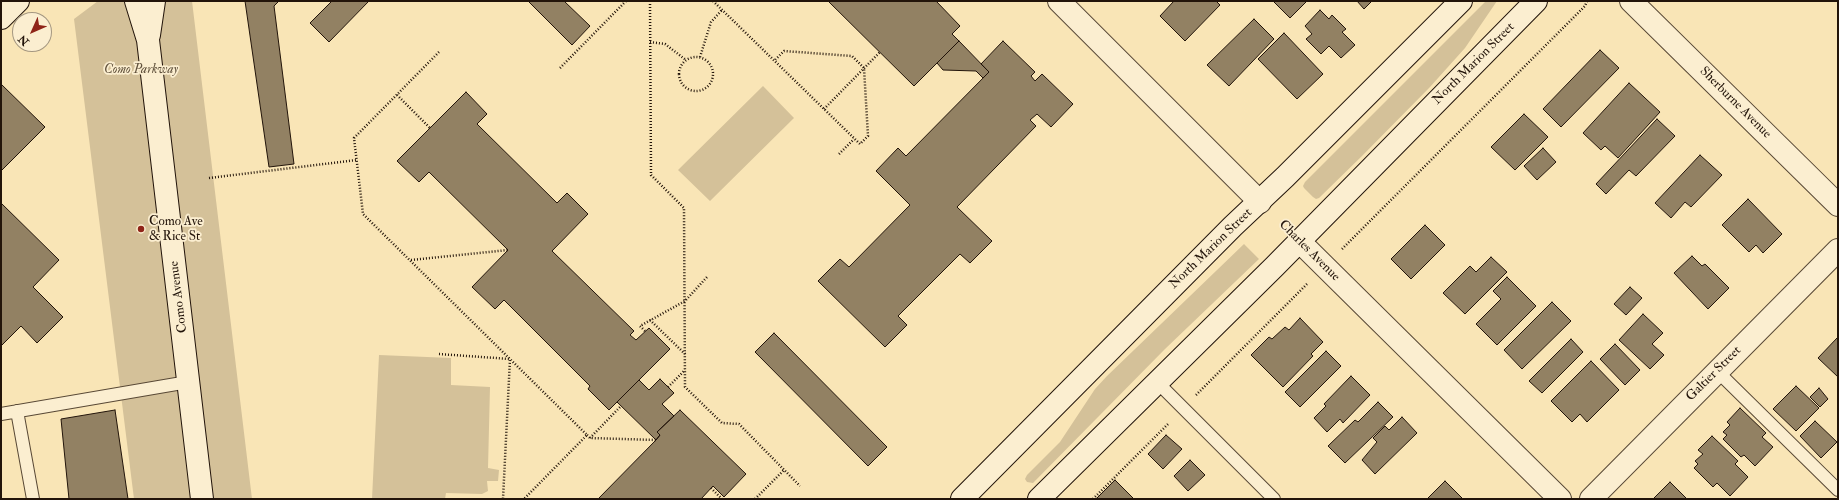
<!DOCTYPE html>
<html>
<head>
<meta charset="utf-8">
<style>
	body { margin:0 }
	#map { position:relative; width:1839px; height:500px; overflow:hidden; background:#f9e5b6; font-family:"IM FELL Double Pica",serif }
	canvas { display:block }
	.frame { position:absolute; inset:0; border:2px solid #22140a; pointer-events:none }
	.north { position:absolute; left:12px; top:12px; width:40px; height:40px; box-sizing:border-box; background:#fbeed0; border:1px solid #a49781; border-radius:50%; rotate:225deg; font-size:11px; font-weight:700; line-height:16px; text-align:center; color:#22140a }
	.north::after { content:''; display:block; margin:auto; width:14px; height:18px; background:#8f2418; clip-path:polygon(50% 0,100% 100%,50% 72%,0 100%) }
</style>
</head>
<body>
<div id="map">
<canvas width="1839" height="500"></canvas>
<div class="frame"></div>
<div class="north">N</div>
</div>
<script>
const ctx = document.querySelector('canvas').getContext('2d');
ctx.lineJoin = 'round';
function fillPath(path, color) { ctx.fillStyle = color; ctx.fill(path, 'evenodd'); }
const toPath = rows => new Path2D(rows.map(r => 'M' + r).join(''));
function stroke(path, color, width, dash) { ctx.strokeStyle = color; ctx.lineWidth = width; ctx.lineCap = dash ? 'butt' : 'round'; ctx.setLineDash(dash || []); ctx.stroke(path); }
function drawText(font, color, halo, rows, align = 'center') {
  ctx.font = font + ' "IM FELL Double Pica",serif'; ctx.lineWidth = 3.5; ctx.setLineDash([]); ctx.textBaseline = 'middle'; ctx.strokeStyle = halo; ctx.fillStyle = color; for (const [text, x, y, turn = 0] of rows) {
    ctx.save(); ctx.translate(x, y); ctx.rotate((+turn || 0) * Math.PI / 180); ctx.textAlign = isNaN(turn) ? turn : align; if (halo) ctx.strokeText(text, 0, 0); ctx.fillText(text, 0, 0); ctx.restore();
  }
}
fillPath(toPath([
	[98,1,192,1,252,499,134,499,74,19],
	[1486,1,1497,1,1465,48,1430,87,1362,156,1319,198,1316,199,1313,197,1304,188,1303,186,1305,182],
	[763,86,794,118,710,201,678,170],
	[1244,244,1259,259,1165,349,1033,483,1027,482,1025,479,1027,475,1060,442,1095,389,1107,376],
	[379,355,451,358,451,385,490,387,488,468,499,470,498,481,487,481,488,491,482,494,446,493,445,499,372,499]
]), '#d4c199');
const building = toPath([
	[245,1,279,1,274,6,294,164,269,167,245,1],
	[332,1,369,1,329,42,310,23,332,1],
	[528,1,564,1,590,26,572,45,528,1],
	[828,1,936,1,960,26,952,34,959,41,914,86,828,1],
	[1174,1,1216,1,1220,5,1185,41,1160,16,1174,1],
	[1273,1,1307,1,1290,18,1273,1],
	[1357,1,1372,1,1364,9,1357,1],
	[1320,10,1329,19,1332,15,1346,29,1342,32,1355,45,1341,58,1329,46,1321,54,1306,39,1312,34,1305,26,1320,10],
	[1254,19,1274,39,1229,86,1207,65,1254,19],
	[1284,33,1323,74,1297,99,1258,59,1284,33],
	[959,41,989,72,983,78,976,71,943,70,937,63,959,41],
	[1003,41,1035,72,1031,76,1035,81,1042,74,1073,104,1051,127,1037,114,1030,120,1036,126,957,207,992,241,970,263,960,254,898,316,907,325,885,347,818,281,840,259,849,267,910,205,876,171,898,148,906,156,989,72,981,64,1003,41],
	[1600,50,1619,68,1561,127,1543,109,1600,50],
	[1629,83,1660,112,1618,158,1605,146,1601,150,1583,133,1629,83],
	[1,84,45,127,1,171,1,84],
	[466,92,487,114,477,124,557,203,567,193,588,214,552,251,634,331,630,335,636,340,649,328,670,349,609,410,588,389,590,386,504,300,495,309,472,287,508,250,429,172,419,182,397,161,466,92],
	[1524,114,1548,137,1515,170,1491,147,1524,114],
	[1657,119,1675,136,1636,176,1629,170,1606,194,1596,184,1657,119],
	[1543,148,1556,162,1537,180,1524,166,1543,148],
	[1700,155,1722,175,1691,207,1685,202,1671,218,1655,203,1700,155],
	[1748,199,1782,234,1763,253,1756,245,1749,252,1722,225,1748,199],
	[1,203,59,260,33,287,63,317,37,343,21,326,1,346,1,203],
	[1425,225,1445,245,1411,279,1391,259,1425,225],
	[1692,256,1702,266,1705,264,1729,288,1708,309,1674,273,1692,256],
	[1491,257,1507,272,1465,314,1443,293,1470,266,1476,272,1491,257],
	[1507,277,1536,306,1497,345,1476,324,1501,299,1493,291,1507,277],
	[1630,287,1642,298,1626,315,1614,304,1630,287],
	[1552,302,1571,321,1522,369,1504,350,1552,302],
	[1643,314,1663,333,1652,344,1664,355,1650,369,1619,340,1643,314],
	[1300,318,1323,342,1311,354,1313,356,1283,387,1251,355,1269,337,1272,339,1285,327,1289,330,1300,318],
	[774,333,887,447,868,466,755,352,774,333],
	[1838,337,1838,377,1818,358,1838,337],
	[1571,339,1583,352,1542,393,1529,381,1571,339],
	[1615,344,1640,370,1625,385,1600,359,1615,344],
	[1326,351,1341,366,1300,407,1285,392,1326,351],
	[1591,361,1619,390,1587,422,1580,414,1572,422,1551,401,1591,361],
	[1351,376,1370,395,1343,423,1340,419,1327,432,1314,418,1326,406,1324,404,1351,376],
	[660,379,674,393,662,404,674,416,657,432,660,435,656,440,617,402,639,380,649,390,660,379],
	[1796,386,1819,408,1796,431,1773,409,1796,386],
	[1819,388,1828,399,1820,407,1810,397,1819,388],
	[1378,402,1393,417,1345,463,1328,446,1355,420,1358,422,1378,402],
	[1740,408,1766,433,1762,437,1773,447,1755,466,1744,455,1741,457,1723,439,1727,435,1723,432,1730,425,1727,422,1740,408],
	[115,410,128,499,69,499,61,419,115,410],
	[680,410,746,474,724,497,713,486,701,499,598,499,656,440,660,435,657,432,680,410],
	[1402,417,1417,433,1375,474,1362,460,1377,442,1373,438,1385,426,1389,430,1402,417],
	[1815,421,1837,442,1821,458,1800,436,1815,421],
	[1166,435,1182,449,1163,469,1148,454,1166,435],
	[1712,436,1738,461,1735,464,1748,477,1730,496,1717,483,1713,487,1694,468,1698,464,1695,461,1703,454,1698,450,1712,436],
	[1190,460,1205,475,1188,491,1174,476,1190,460],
	[1115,480,1133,498,1131,499,1096,499,1115,480],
	[1445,481,1463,499,1427,499,1445,481],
	[1670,482,1687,499,1653,499,1670,482]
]);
fillPath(building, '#928163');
stroke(building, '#22140a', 1);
const service = toPath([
	[1717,371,1838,490],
	[1158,383,1274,499],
	[17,411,33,499],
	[1,414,188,382]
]);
const minor = toPath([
	[1059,1,1260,202],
	[1631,1,1838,205],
	[1299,241,1560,499],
	[1591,499,1838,250]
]);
const secondary = toPath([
	[136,1,148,40,202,499],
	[1,18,18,1],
	[149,35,154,1],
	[962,499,1233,226,1285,177,1461,1],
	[1039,499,1275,266,1536,1]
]);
stroke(service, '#584835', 14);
stroke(minor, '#584835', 24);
stroke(secondary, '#22140a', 24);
stroke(toPath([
	[650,1,651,175,684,208,685,387,722,423,739,424,800,486],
	[713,1,860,144,868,136,864,68,852,56,784,51,774,61],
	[650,42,665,44,686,60],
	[439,52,354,138,363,214,587,435,524,499],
	'679 74a17 17 0 1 1 34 0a17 17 0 1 1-34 0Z',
	[700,57,711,22,722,10],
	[560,68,626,1],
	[397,95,430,128],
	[824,109,880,52],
	[839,154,854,139],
	[209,178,357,160],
	[1342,249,1585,6,1587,1],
	[411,260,508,250],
	[650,320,685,354],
	[645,331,640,326,685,301,707,277],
	[439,354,510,359,503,499],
	[668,387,685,370],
	[1196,395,1307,284],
	[587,435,590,438,656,440],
	[590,438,621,406],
	[711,488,722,499],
	[755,499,784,470],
	[1093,499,1169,423]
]), '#22140a', 2.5, [1, 2]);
stroke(service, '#fbeed0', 12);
stroke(minor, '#fbeed0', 22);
stroke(secondary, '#fbeed0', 22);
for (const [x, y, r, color] of [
	[141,229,4,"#8f2418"]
]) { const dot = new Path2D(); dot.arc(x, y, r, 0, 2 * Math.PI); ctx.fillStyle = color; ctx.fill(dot); stroke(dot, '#fbeed0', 1.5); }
drawText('13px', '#22140a', '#fbeed0', [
	["North Marion Street",1474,64,-45],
	["Sherburne Avenue",1735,103,45],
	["North Marion Street",1211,249,-44],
	["Charles Avenue",1309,251,45],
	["Como Avenue",179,297,-97],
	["Galtier Street",1714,374,-45]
]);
drawText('italic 13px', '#60513c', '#fbeed0', [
	["Como Parkway",141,70]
]);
drawText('13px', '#22140a', '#fbeed0', [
	["Como Ave",149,222],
	["& Rice St",149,237]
], 'left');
</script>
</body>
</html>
